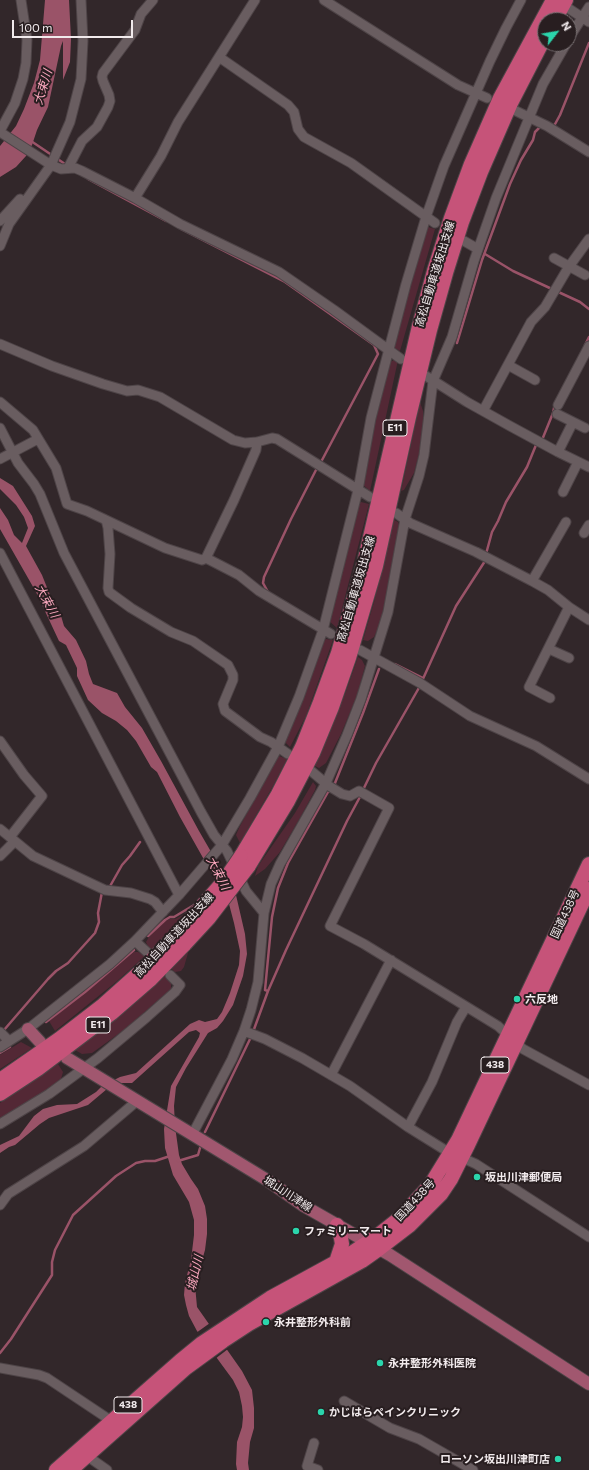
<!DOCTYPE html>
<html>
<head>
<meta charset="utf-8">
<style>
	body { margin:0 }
	#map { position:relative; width:589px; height:1470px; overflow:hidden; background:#32272a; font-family:Commissioner,sans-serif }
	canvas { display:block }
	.north { position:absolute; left:537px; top:12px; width:40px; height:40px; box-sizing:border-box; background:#281e20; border:1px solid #787072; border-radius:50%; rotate:59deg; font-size:11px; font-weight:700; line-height:16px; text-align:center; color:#f1eaec }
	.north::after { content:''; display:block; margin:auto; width:14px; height:18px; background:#2bd5ac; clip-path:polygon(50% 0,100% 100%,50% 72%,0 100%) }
	.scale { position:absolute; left:12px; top:20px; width:121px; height:18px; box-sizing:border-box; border:2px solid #f1eaec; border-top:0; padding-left:5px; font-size:12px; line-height:14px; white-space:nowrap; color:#f1eaec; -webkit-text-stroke:3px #281e20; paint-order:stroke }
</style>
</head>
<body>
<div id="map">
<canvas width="589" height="1470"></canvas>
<div class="north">N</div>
<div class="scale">100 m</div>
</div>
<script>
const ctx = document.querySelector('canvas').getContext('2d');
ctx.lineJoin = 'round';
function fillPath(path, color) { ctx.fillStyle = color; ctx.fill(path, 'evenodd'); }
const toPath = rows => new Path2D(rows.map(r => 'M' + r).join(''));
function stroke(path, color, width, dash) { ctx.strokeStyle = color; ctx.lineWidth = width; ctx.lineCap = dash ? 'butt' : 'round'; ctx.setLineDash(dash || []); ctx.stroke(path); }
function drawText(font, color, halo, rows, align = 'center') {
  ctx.font = font + ' Commissioner,"Noto Sans JP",sans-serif'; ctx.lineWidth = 4; ctx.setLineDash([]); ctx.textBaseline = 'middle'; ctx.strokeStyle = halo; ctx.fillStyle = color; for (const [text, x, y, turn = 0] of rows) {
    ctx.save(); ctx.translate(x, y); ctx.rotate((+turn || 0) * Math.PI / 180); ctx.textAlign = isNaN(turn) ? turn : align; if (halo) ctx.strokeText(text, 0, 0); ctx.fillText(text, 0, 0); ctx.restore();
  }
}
fillPath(toPath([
	[428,227,435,229,400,351,393,347,425,229],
	[396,359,398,360,370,491,362,484,362,478,388,363],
	[420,402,423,411,423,430,419,454,414,473,404,490,401,491],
	[361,502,369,504,337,628,329,621,358,504],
	[394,520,398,522,399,526,391,578,380,624,374,637,368,641,363,640,374,602],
	[326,639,333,640,306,716,290,747,284,741,322,642],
	[358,657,362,660,365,666,357,696,341,734,326,763,319,768,315,766,346,691],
	[279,756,287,759,273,786,240,843,236,835,239,828,275,760],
	[313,782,316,786,315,790,300,818,280,852,265,869,255,876,258,866,295,813],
	[185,914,174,927,150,951,146,942,149,937,165,921,170,919,175,919],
	[190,946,184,967,181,971,175,972,169,967],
	[134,952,138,952,145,956,116,982,55,1031,49,1021],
	[165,976,171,983,171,989,124,1030,92,1053,82,1054,75,1050,133,1004],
	[21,1042,32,1048,0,1069,0,1055],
	[58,1064,63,1072,61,1079,43,1093,0,1120,0,1103]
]), '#532835');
fillPath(toPath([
	[45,0,69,0,71,39,70,62,63,80,63,41,61,46,48,107,37,130,32,145,26,156,16,167,0,177,0,146,16,126,24,109,34,83,40,60],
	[0,478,13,486,32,516,35,526,26,546,42,575,50,595,59,609,64,626,76,640,86,661,89,674,93,684,117,693,125,707,142,728,161,761,199,831,236,895,245,934,247,954,243,976,233,1005,223,1021,217,1028,208,1033,186,1068,176,1087,174,1106,175,1126,179,1155,182,1164,191,1179,198,1189,205,1206,207,1219,207,1234,205,1250,195,1285,197,1307,242,1371,252,1390,254,1408,254,1428,250,1442,248,1463,249,1470,237,1470,236,1464,237,1442,242,1427,243,1417,242,1406,239,1392,233,1380,197,1331,189,1316,186,1305,184,1295,185,1283,191,1260,194,1235,194,1220,189,1202,173,1175,165,1148,164,1129,171,1086,199,1037,200,1033,196,1030,189,1032,132,1083,119,1083,107,1089,88,1105,49,1118,40,1124,15,1145,9,1147,0,1153,0,1145,19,1136,34,1116,43,1109,57,1105,77,1104,96,1092,102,1086,120,1077,136,1073,190,1024,199,1020,205,1022,217,1019,222,1012,230,993,239,965,240,951,234,923,229,904,180,817,157,772,151,767,136,741,127,730,116,721,102,713,88,700,77,676,77,668,66,645,59,641,36,592,0,529,0,508,8,520,14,535,22,543,28,528,24,517,16,505,0,489]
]), '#9a5368');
fillPath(toPath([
	[210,1323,228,1349,215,1359,196,1333]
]), '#32272a');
stroke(toPath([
	[553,125,554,126,560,115,589,43],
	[31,141,65,164],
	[88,179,166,221],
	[181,229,285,282,374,345,378,354,321,462],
	[485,254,513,271,580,302,589,309],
	[457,343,482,260,510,184,521,160,533,140,535,132,542,125],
	[585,345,589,337],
	[542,440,553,413,555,403],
	[486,554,492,532,498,521,506,502,527,467,536,445],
	[268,592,263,583,264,577,291,519,317,468],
	[395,664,423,678],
	[422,681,456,606,485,561],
	[335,786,335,783,363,713,379,669],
	[363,790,376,763,420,686],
	[109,888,122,865,130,856,140,842],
	[148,936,165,920,170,917,174,917,194,905],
	[268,991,286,950,347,821,361,795],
	[46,1022,85,992,134,950],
	[4,1030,48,979,56,971,68,963,95,933,99,922,98,913,102,892],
	[253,1032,268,991,265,990,272,917,278,888,288,863,328,792,331,791],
	[0,1053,10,1047],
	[205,1132,251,1037],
	[178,1161,198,1155,200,1148],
	[0,1353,11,1339,52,1275,52,1262,55,1250,73,1215,116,1176,136,1163,145,1161,155,1161,170,1156]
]), '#9a5368', 2.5);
const minor = toPath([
	[324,0,458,85,487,98],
	[568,8,589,22],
	[569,38,589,7],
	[219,57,288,105,294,112,298,129,304,137,351,163,435,223],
	[516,111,547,126,589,152],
	[0,131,15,103,23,79,26,63,27,40,21,0],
	[0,132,51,165,61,169,75,168,82,171,135,198,180,224,279,272,334,310,401,359],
	[68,168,82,141,97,127,108,107,110,101,109,95,103,81,102,77,103,73,135,30,141,14,153,0],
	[135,198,161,156,178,122,255,0],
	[0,221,20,199],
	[464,241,478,249],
	[0,246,9,224,51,165,70,122,81,79,83,41,81,0],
	[554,258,585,275],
	[0,344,52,366,103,384,127,391,138,390,160,397,233,440,245,443,257,442,272,438,277,439,370,497],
	[508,365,535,380],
	[426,376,467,402,510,426,558,452,589,467],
	[0,402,33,430,56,468,67,504,87,511,165,548,202,560,206,558,239,575,259,591,331,634],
	[558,405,589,346],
	[483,411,531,322,545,307,568,268,589,239],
	[557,414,585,428],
	[0,428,18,463,34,484,40,494,64,553,201,812,214,835,227,851,246,891,264,913],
	[558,452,573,422],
	[0,459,38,439],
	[563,492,578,462],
	[396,513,410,523,476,552,532,581,548,590,569,607,589,620],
	[106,520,108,528,110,554,108,588,109,592,131,608,171,632,193,641,228,665,233,675,233,680,223,704,225,711,260,737,271,742,288,754],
	[584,533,589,525],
	[0,553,179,895],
	[206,558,234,500,256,450,257,442],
	[532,581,566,522],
	[549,649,569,658],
	[360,650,420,683,470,716,536,746,589,779],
	[550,698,529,687,569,607],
	[0,741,24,775,42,796,10,837],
	[310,770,329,786,342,794,350,796,359,791,389,808,330,926,364,944,498,1026,523,1049,589,1085],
	[0,829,33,856,105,890,131,893,150,899,155,902,163,912],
	[0,856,14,842],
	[135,941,148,953],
	[244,1031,265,1039,302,1058,350,1086,408,1127,445,1150,476,1164,589,1237],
	[0,1032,9,1041],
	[0,1047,28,1029,110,964,135,941,179,895,222,845,250,798,278,747,299,697,323,630,358,490,371,418,406,284,426,217,444,166,490,61,506,28,521,0],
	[331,1075,391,960],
	[0,1124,49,1094,98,1058,147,1017,175,992,180,985,170,975],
	[408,1127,432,1082,457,1022,466,1007],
	[192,1135,232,1059,244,1031,251,1010,258,982,264,913,271,884,280,864,326,783,347,735,361,699,388,612,405,519,419,476,424,455,433,381,452,337,474,261,496,198,543,84,566,44],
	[0,1205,8,1194,84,1146,137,1101],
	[0,1368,39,1375,47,1378,116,1424],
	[344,1401,390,1428,419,1439,473,1470],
	[314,1443,307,1466,318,1470],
	[83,1453,107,1470]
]);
const major = toPath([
	[28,1029,40,1042],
	[67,1058,267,1180,304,1206,390,1255,589,1384]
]);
const highway = toPath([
	[555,20,566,0],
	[241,856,278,794,302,747,320,702,338,653,364,563,419,326,434,271,451,218,471,164,500,98,553,0],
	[248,867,288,801,313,753,332,707,349,658,376,566,409,417,430,330,446,273,462,222,481,172,511,103,545,37],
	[0,1080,59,1039,103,1005,141,971,179,932],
	[0,1094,38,1069,112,1013,150,980,185,944],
	[336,1262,342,1244,341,1238,337,1225],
	[56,1470,180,1361,202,1343,270,1298,347,1256,377,1236,401,1217,431,1184,458,1140,589,864],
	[71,1470,186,1368,223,1341,249,1324,362,1261,379,1249,409,1226,441,1194,451,1179,468,1145,589,889]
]);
stroke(minor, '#4e4447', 11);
stroke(major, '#4e4447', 14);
stroke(highway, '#4e4447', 16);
stroke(minor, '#695d60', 9);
stroke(major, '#a1576f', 12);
stroke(highway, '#c65379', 14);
const highwayBridge = toPath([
	[179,932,224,881,241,856],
	[185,944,209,918,248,867]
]);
stroke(highwayBridge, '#4e4447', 16, []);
stroke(highwayBridge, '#c65379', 14);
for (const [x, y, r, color] of [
	[517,999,4,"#2bd5ac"],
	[477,1177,4,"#2bd5ac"],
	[296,1231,4,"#2bd5ac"],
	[266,1322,4,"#2bd5ac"],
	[380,1363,4,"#2bd5ac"],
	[321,1412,4,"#2bd5ac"],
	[558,1459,4,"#2bd5ac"]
]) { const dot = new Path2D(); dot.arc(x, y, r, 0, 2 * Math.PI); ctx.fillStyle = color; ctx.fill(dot); stroke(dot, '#281e20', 1.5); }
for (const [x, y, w] of [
	[395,428,24],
	[98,1025,24],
	[495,1065,28],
	[128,1405,28]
]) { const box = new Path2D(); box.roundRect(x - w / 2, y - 8, w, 16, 3); ctx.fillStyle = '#281e20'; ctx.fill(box); stroke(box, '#f1eaec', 1); }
drawText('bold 10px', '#f1eaec', null, [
	["E11",395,428],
	["E11",98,1025],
	["438",495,1065],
	["438",128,1405]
]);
drawText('11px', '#f1eaec', '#281e20', [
	["高松自動車道坂出支線",435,274,-73],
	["高松自動車道坂出支線",356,589,-74],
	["国道438号",565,914,-65],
	["高松自動車道坂出支線",174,935,-47],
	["城山川津線",288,1194,33],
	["国道438号",415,1200,-47]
]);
drawText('bold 11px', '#f1eaec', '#281e20', [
	["六反地",525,999],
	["坂出川津郵便局",485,1177],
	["ファミリーマート",304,1231],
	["永井整形外科前",274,1322],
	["永井整形外科医院",388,1363],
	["かじはらペインクリニック",329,1412],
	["ローソン坂出川津町店",550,1459,"right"]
], 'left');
drawText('italic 12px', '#faa7bd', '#281e20', [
	["大束川",43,87,-73],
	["大束川",47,601,61],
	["大束川",218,873,62],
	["城山川",195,1273,-77]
]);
</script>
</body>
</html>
